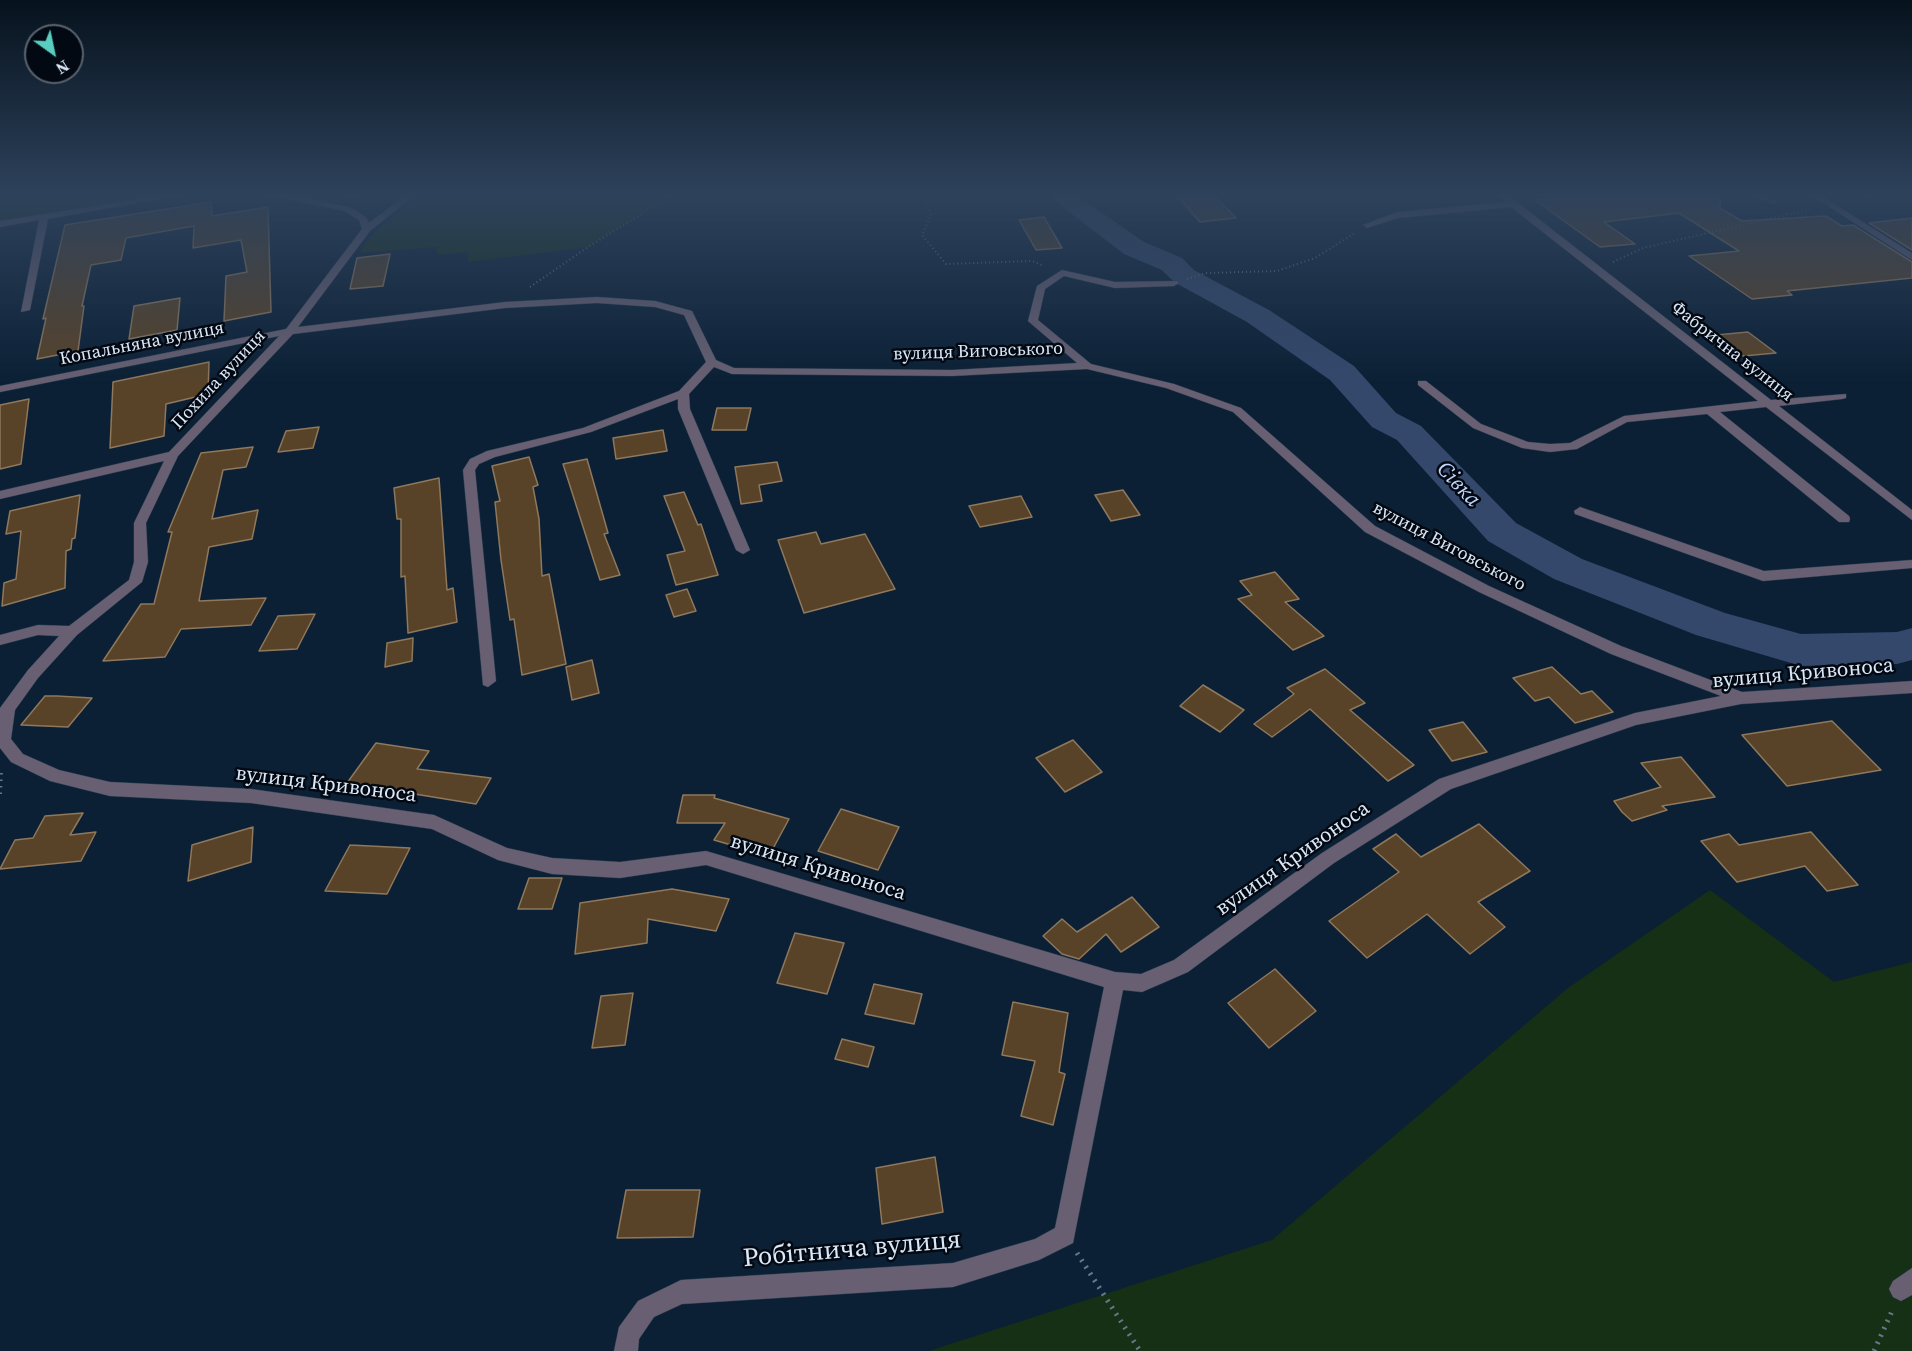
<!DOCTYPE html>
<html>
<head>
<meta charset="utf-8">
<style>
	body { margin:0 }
	#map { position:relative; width:1912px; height:1351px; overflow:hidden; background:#0b2035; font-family:"Source Serif 4",serif }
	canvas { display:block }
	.north { position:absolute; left:24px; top:24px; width:60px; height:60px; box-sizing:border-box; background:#030912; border:2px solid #59626e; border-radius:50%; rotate:147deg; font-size:16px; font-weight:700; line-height:24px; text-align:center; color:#dbe8f8 }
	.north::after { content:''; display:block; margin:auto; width:21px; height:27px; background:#58cec1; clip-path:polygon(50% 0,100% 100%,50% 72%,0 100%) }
</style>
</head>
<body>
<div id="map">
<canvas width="1912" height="1351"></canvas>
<div class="north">N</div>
</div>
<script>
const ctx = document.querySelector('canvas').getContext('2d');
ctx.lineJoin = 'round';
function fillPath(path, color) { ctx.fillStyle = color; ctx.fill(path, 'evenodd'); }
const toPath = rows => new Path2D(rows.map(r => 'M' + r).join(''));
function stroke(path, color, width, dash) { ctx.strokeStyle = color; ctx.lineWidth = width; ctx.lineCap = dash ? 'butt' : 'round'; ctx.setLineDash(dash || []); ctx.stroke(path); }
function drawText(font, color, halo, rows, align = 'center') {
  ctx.font = font + ' "Source Serif 4",serif'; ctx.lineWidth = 5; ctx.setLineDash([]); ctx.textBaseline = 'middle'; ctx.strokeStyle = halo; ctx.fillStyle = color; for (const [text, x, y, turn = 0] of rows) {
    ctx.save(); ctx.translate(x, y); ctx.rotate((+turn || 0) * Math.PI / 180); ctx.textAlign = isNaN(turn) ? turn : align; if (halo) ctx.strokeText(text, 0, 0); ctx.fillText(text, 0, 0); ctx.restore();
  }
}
fillPath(toPath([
	[0,195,184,195,0,225],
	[261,195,358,195,319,207],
	[417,195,673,195,588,247,468,262,468,252,438,255,437,247,360,253,370,237],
	[1710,890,1834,982,1912,962,1912,1351,929,1351,1272,1240,1568,988]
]), '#163015');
fillPath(toPath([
	[1047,195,1076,195,1144,242,1182,258,1194,270,1269,310,1354,366,1396,413,1421,426,1516,523,1582,559,1725,613,1801,634,1897,632,1912,628,1912,660,1897,664,1801,666,1696,635,1554,579,1488,541,1397,440,1372,427,1330,380,1247,322,1174,282,1162,270,1124,254,1047,195]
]), '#33486b');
const building = toPath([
	[1176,195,1214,195,1236,218,1200,222,1176,195],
	[1595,195,1721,195,1720,208,1742,221,1826,216,1842,226,1853,225,1912,262,1912,278,1787,291,1792,295,1752,299,1689,256,1739,251,1679,213,1604,222,1635,244,1600,247,1535,200,1595,195],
	[211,202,212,216,268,207,271,312,224,321,226,276,247,272,241,240,193,248,194,226,126,238,121,260,91,265,82,306,84,306,78,351,37,359,46,318,43,319,65,225,211,202],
	[1044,217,1062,248,1036,250,1019,220,1044,217],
	[1912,218,1912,250,1869,223,1912,218],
	[390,254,383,286,350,289,357,258,390,254],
	[180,298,177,330,129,339,134,306,180,298],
	[1748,332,1776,353,1743,356,1716,335,1748,332],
	[209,362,208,394,166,404,164,436,110,448,113,382,209,362],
	[29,399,21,464,0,469,0,405,29,399],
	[717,408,751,408,746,430,712,430,717,408],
	[319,427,313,448,278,452,286,431,319,427],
	[663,430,667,451,616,459,613,438,663,430],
	[253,447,246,467,223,470,212,519,258,510,252,539,209,547,199,601,266,598,251,625,181,629,165,657,103,661,141,604,154,604,172,532,168,532,201,453,253,447],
	[529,457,538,485,533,487,539,519,542,576,549,574,566,664,522,675,514,619,510,620,501,560,495,502,500,501,492,466,529,457],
	[587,459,608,533,604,534,620,575,600,580,563,464,587,459],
	[777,462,782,481,759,485,762,501,741,504,735,467,777,462],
	[439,478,447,590,453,588,457,622,408,633,405,576,401,577,401,519,397,519,394,488,439,478],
	[1123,490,1140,515,1111,521,1095,495,1123,490],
	[684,492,698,525,701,524,718,575,676,585,667,555,685,551,664,496,684,492],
	[80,495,75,538,72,539,71,549,66,551,65,588,2,606,4,583,16,579,21,531,6,534,10,511,80,495],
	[1021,496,1032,517,980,527,969,506,1021,496],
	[816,532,821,544,865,534,895,589,804,613,778,540,816,532],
	[1275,572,1299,599,1285,602,1324,636,1293,650,1238,599,1252,595,1240,581,1275,572],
	[687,589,696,611,674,617,666,595,687,589],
	[315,614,297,649,259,651,278,616,315,614],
	[413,638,412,661,385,667,387,643,413,638],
	[592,660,599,693,572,700,566,667,592,660],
	[1552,667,1581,694,1592,691,1613,712,1575,723,1549,697,1535,701,1513,678,1552,667],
	[1325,669,1365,703,1350,710,1414,765,1388,781,1310,709,1272,737,1254,724,1294,694,1287,688,1325,669],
	[1203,685,1244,710,1220,732,1180,706,1203,685],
	[45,696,57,696,92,698,68,727,21,725,45,696],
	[1832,721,1881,770,1787,786,1742,735,1832,721],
	[1463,722,1487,752,1452,761,1429,730,1463,722],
	[1073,740,1102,772,1065,792,1036,758,1073,740],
	[376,743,429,751,417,769,491,778,476,804,347,783,376,743],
	[1681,757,1715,797,1662,806,1667,810,1632,821,1622,812,1614,801,1661,787,1641,763,1681,757],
	[683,795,715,795,714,798,789,819,769,856,714,840,725,823,677,823,683,795],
	[841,809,899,827,878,870,818,851,841,809],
	[83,813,70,835,96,832,81,861,0,869,15,840,33,838,45,816,83,813],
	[1479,824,1530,871,1478,902,1505,927,1470,954,1427,914,1367,958,1329,921,1399,872,1373,849,1396,834,1421,857,1479,824],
	[253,827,251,862,188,881,192,845,253,827],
	[1811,832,1858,885,1827,891,1805,866,1737,882,1701,841,1729,834,1739,845,1811,832],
	[350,845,410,848,387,894,325,891,350,845],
	[529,878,562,878,552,909,518,909,529,878],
	[672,889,729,899,716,931,648,919,647,943,575,954,580,903,672,889],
	[1132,897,1159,927,1121,952,1106,934,1079,959,1062,954,1043,936,1062,919,1077,932,1132,897],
	[795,933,844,943,827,994,777,983,795,933],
	[1275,969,1316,1011,1269,1048,1228,1003,1275,969],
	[874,984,922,994,914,1024,865,1014,874,984],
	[633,993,625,1045,592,1048,601,996,633,993],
	[1013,1002,1068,1013,1059,1072,1065,1074,1053,1125,1021,1116,1035,1061,1002,1055,1013,1002],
	[842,1039,874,1047,868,1067,835,1059,842,1039],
	[935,1157,943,1212,882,1224,876,1168,935,1157],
	[626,1190,700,1190,693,1237,617,1238,626,1190]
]);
fillPath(building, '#584328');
stroke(building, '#8f785c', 1.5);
const minor = toPath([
	[165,195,182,195,48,219,30,310,21,312,39,220,0,227,0,221,165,195],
	[271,195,286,195,350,207,366,217,369,223,406,195,415,195,370,231,298,327,505,302,597,297,655,301,692,311,716,360,734,368,952,370,1077,363,1028,321,1037,286,1062,270,1115,282,1177,281,1179,283,1174,286,1115,288,1064,276,1045,289,1038,320,1091,364,1174,384,1241,408,1375,526,1489,586,1621,646,1742,692,1912,681,1912,693,1741,704,1636,725,1451,789,1334,863,1188,972,1142,992,1123,990,1073,1243,1039,1260,953,1287,682,1304,654,1317,639,1339,638,1351,614,1351,619,1327,638,1301,681,1280,953,1263,1035,1239,1055,1228,1104,987,706,865,620,878,552,874,498,860,432,829,251,803,110,796,50,781,11,762,0,748,0,708,28,670,59,636,38,635,0,645,0,635,38,625,69,626,129,580,134,562,134,523,164,461,0,499,0,491,169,452,279,336,0,392,0,386,286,329,362,229,359,220,344,211,271,195],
	[597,303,655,307,684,315,706,362,679,391,583,428,487,451,470,459,463,470,483,685,488,687,496,681,475,470,479,464,495,457,591,432,678,399,678,409,736,550,743,554,750,550,690,409,689,394,714,367,732,374,952,376,1087,369,1166,388,1233,412,1365,532,1479,592,1611,654,1721,696,1635,713,1439,779,1322,853,1174,960,1141,974,1115,972,706,851,620,862,552,858,507,848,434,815,251,789,110,782,59,770,23,754,11,739,15,710,38,678,77,635,142,582,148,562,146,523,178,456,293,334,505,308,597,303],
	[1497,195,1506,195,1517,202,1771,400,1846,394,1846,398,1842,399,1779,406,1912,510,1912,520,1766,407,1720,412,1849,516,1850,519,1849,522,1839,522,1707,414,1627,422,1577,449,1550,452,1522,448,1473,428,1418,385,1418,381,1426,381,1481,424,1528,442,1550,444,1570,443,1624,416,1758,401,1511,207,1398,218,1367,228,1363,225,1397,212,1505,202,1497,195],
	[1751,195,1762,195,1778,201,1774,204,1751,195],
	[1811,195,1820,195,1912,253,1912,260,1811,195],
	[1580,507,1764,571,1912,560,1912,568,1763,581,1575,514,1574,511,1580,507],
	[1912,1268,1912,1295,1901,1301,1893,1297,1889,1289,1893,1281,1912,1268]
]);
stroke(minor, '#283c50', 1);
stroke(toPath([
	[924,195,931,215,922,235,946,264,1032,261,1044,266],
	[1850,200,1873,195],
	[1613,262,1643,248,1811,209],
	[1187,279,1206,273,1277,271,1315,258,1355,233],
	[530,287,588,247,673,195]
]), '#65778a', 2, [1, 3]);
stroke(toPath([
	[0,794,1,771]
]), '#65778a', 4, [1.5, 5]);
stroke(toPath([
	[1077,1253,1140,1351],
	[1874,1351,1893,1309]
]), '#65778a', 5, [2, 6]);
fillPath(minor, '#686072');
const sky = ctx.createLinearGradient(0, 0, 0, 384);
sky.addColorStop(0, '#06121d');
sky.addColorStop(0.51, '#2e425c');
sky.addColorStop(1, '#2e425c00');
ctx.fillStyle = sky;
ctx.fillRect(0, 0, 1912, 384);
drawText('18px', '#dbe8f8', '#030912', [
	["Копальняна вулиця",142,344,-11],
	["вулиця Виговського",978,352,-2],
	["Фабрична вулиця",1732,352,38],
	["Похила вулиця",219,380,-47],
	["вулиця Виговського",1449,547,28]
]);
drawText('21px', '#dbe8f8', '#030912', [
	["вулиця Кривоноса",1803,674,-5],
	["вулиця Кривоноса",326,785,7],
	["вулиця Кривоноса",1293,859,-35],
	["вулиця Кривоноса",818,868,17]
]);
drawText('italic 22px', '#c0d6fc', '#030912', [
	["Сівка",1458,485,47]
]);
drawText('26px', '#dbe8f8', '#030912', [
	["Робітнича вулиця",852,1250,-5]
]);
</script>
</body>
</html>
